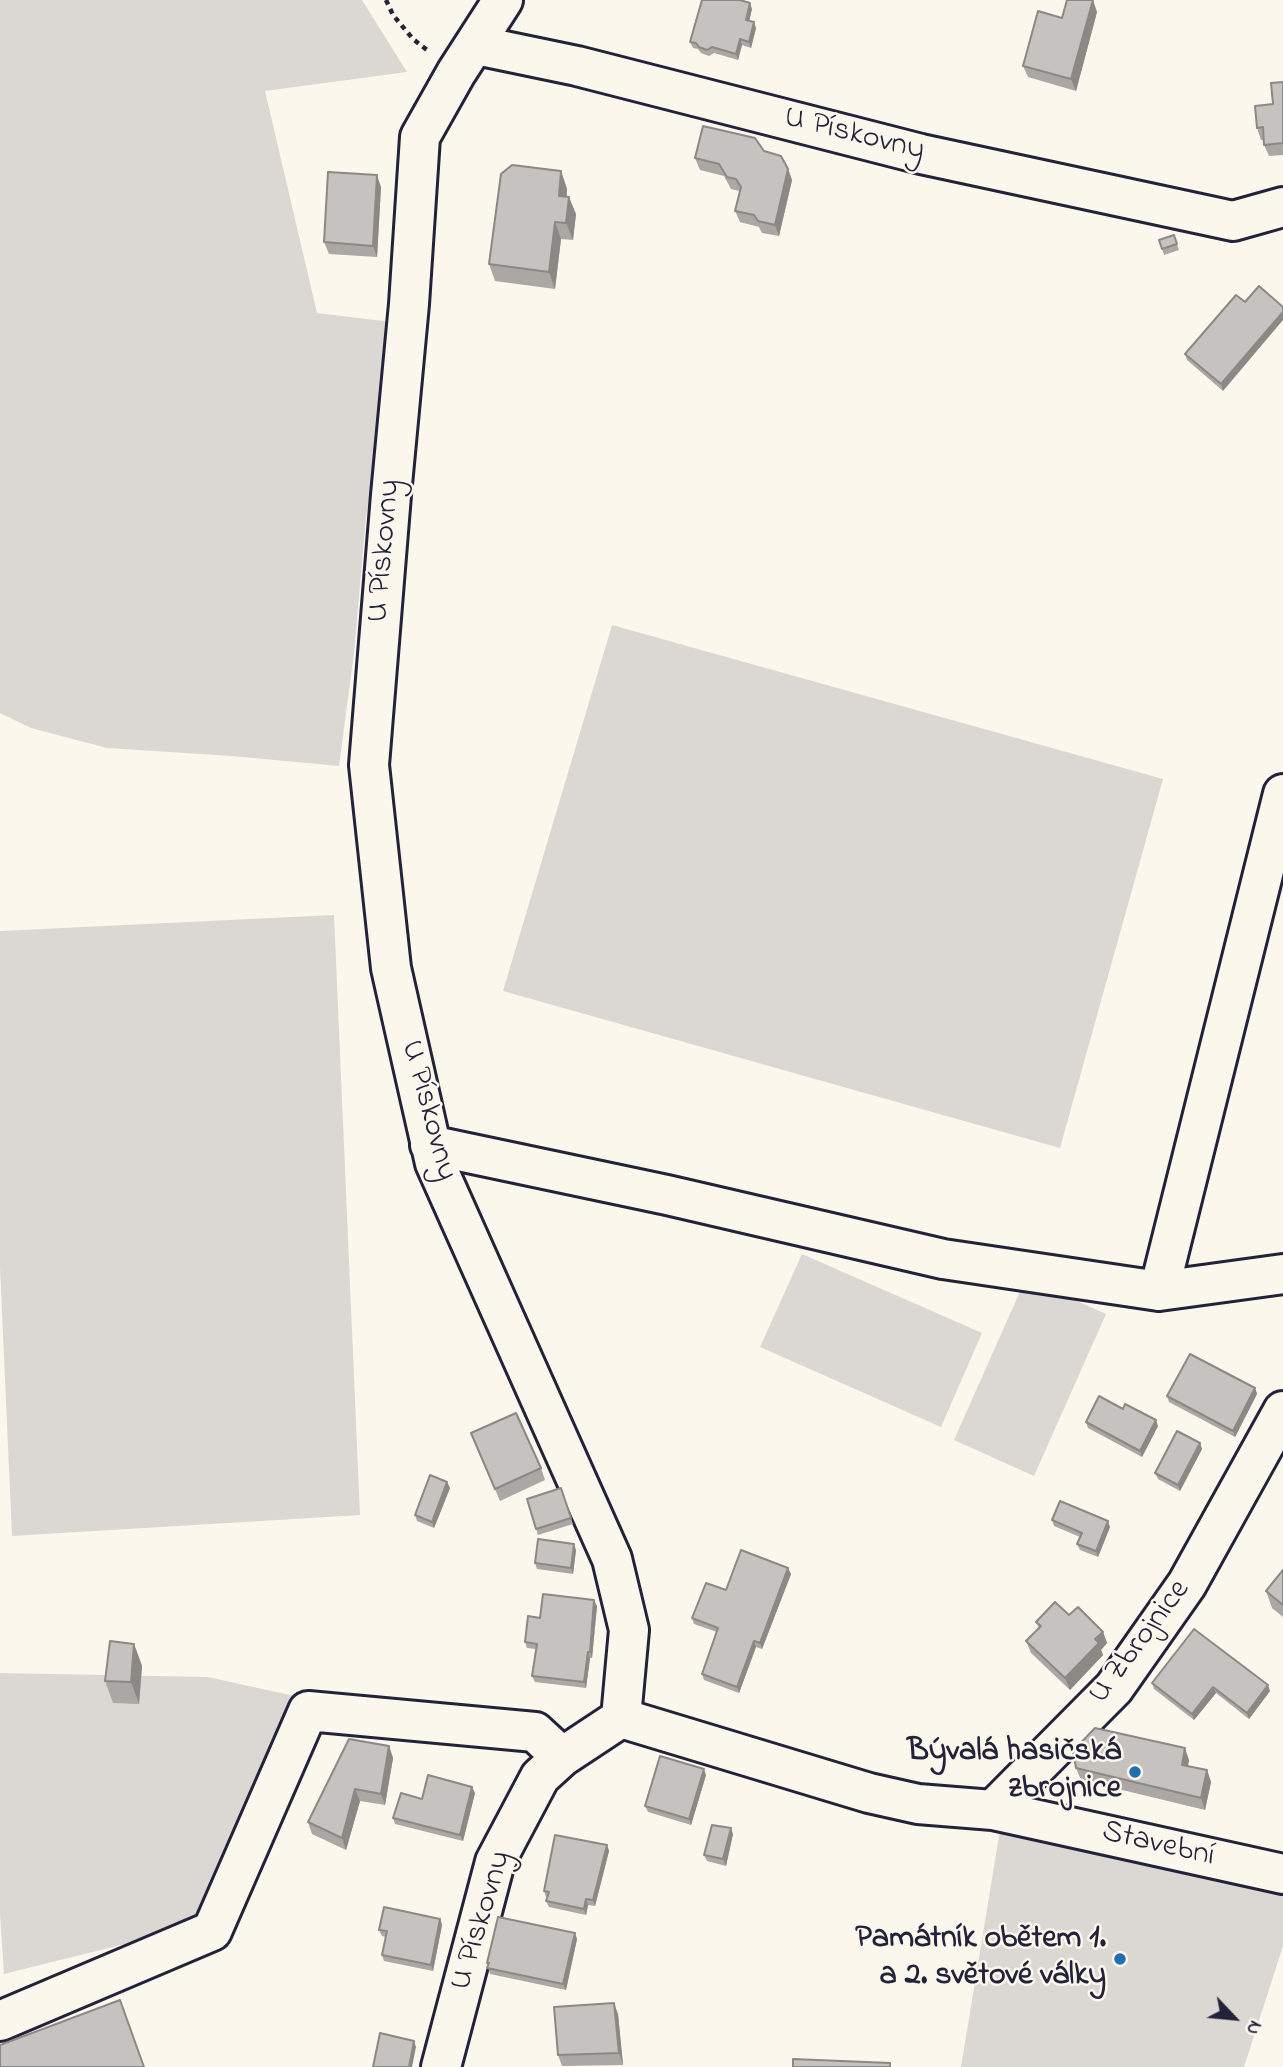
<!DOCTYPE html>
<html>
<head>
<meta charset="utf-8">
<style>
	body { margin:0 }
	#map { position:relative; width:1283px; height:2067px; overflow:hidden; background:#fbf7ec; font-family:"Indie Flower",sans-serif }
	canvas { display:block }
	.north { position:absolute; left:1199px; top:1983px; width:70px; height:70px; -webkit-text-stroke:5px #fbf7ec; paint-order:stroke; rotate:116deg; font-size:19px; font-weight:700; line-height:28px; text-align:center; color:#22223b }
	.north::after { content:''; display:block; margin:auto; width:24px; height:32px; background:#22223b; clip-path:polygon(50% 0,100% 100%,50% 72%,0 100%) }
</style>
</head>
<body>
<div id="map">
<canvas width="1283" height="2067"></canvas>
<div class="north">N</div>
</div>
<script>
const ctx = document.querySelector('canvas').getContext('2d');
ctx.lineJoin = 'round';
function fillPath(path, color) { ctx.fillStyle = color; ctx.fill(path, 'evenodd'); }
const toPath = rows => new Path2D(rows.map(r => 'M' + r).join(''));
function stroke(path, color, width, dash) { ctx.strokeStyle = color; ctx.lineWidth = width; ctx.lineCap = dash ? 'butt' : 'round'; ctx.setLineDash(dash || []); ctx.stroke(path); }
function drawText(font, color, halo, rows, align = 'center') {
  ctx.font = font + ' "Indie Flower",sans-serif'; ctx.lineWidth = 5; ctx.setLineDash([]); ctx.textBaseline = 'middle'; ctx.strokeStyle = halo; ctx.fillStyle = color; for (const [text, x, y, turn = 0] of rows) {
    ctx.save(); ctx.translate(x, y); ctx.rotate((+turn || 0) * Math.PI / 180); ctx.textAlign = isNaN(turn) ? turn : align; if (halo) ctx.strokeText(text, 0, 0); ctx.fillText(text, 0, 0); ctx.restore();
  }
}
fillPath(toPath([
	[0,0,362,0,407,72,265,91,317,313,400,323,366,517,354,653,339,766,232,756,107,748,31,728,0,713],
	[612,625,1163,779,1060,1148,503,991],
	[334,915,360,1515,12,1536,0,1267,0,931],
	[802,1254,982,1333,941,1427,760,1347],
	[1026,1278,1106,1314,1034,1476,954,1440],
	[0,1673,208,1677,294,1696,201,1925,4,1974,0,1914],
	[1001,1824,1283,1884,1283,1946,1244,2067,961,2067]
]), '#dbd8d3');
const minor = toPath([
	[503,0,456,73,420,137,409,304,391,495,369,765,391,968,435,1163,612,1559,629,1630,621,1718],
	[476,45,577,66,921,154,1233,221,1283,207],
	[430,1145,667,1195,943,1259,1159,1291,1283,1274],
	[1159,1291,1283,794],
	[621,1718,869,1793,918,1804,993,1810,1114,1688,1187,1584,1283,1411],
	[993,1810,1283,1874],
	[0,2021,212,1931,308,1711,535,1732,562,1757],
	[441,2067,495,1862,540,1777,562,1757,621,1718]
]);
stroke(minor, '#22223b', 44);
stroke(toPath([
	[386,0,393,15,413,39,427,50]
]), '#22223b', 4.5, [5, 5]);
stroke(minor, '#fbf7ec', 38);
fillPath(toPath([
	[752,9,749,21,756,28,751,48,742,45,738,60,714,53,709,56,701,53,698,49,693,48,690,42],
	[1097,12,1076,91,1028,77,1023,66],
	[1283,82,1283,155,1269,156,1264,145,1264,140,1261,140,1257,128,1273,104],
	[764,151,788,169,792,180,779,236,762,233,759,227,740,222,735,211,740,191,731,189,724,176,700,170,695,158],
	[561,171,567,189,567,196,576,214,573,240,561,239,555,289,495,281,489,264],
	[381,187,377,257,329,254,324,242],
	[1174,235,1179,250,1164,255,1159,240],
	[1245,302,1223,391,1187,360,1185,354],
	[1255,1388,1257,1394,1235,1437,1169,1402,1167,1396],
	[1086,1422,1158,1426,1142,1457,1088,1428],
	[471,1433,541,1468,545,1480,500,1501],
	[1200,1443,1202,1449,1180,1491,1158,1479,1155,1473],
	[447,1482,450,1488,434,1528,417,1521,415,1515],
	[561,1488,573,1524,538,1535,527,1499],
	[1052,1520,1110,1527,1098,1557,1080,1550,1077,1544,1080,1537,1054,1526],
	[576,1550,573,1574,537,1569,535,1563],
	[1283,1570,1283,1617,1272,1608,1266,1591],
	[791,1574,762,1649,756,1647,739,1693,704,1680,702,1674,717,1632,694,1624,692,1618,726,1590],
	[597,1606,592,1658,590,1658,586,1688,535,1682,532,1676,536,1649,527,1648,525,1642,540,1618],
	[1069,1615,1103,1632,1107,1643,1101,1650,1103,1655,1070,1690,1031,1653,1026,1641,1039,1628,1036,1622],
	[134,1644,142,1666,139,1704,113,1703,105,1681],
	[1152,1683,1270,1691,1249,1719,1216,1693,1194,1720,1154,1689],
	[389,1746,393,1758,385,1805,360,1801,346,1850,312,1834,308,1822],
	[1189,1760,1188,1766,1207,1770,1211,1782,1205,1810,1081,1780,1076,1768],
	[706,1775,691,1825,648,1812,645,1806],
	[475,1793,463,1841,395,1824,393,1818,422,1799],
	[733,1834,726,1866,707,1861,704,1855],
	[607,1845,609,1851,595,1906,588,1905,586,1915,549,1907,546,1901,547,1897,546,1897,544,1891],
	[440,1919,442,1925,433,1971,384,1961,382,1955,386,1937,382,1936,379,1930],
	[575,1933,577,1939,566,1990,490,1974,487,1963],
	[618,2014,623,2065,562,2066,558,2055]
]), '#aaa7a5');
fillPath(toPath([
	[1093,0,1097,12,1076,91,1071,79],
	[750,3,752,9,748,26,746,20],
	[754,22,756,28,751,48,749,42],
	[740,39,742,45,738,60,736,54],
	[788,169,792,180,779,236,775,225],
	[561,171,567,189,565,213,559,196],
	[377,175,381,187,377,257,373,246],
	[569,197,576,214,573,240,566,223],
	[555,222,561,239,555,289,549,272],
	[1283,312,1283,320,1223,391,1221,384],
	[1255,1388,1257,1394,1235,1437,1233,1431],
	[1156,1420,1158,1426,1142,1457,1140,1451],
	[1200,1443,1202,1449,1180,1491,1178,1485],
	[447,1482,450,1488,434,1528,432,1522],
	[1108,1521,1110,1527,1098,1557,1096,1551],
	[574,1544,576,1550,573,1574,571,1568],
	[788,1568,791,1574,762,1649,760,1643],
	[594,1600,597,1606,592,1658,590,1652],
	[1103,1632,1107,1643,1101,1650,1103,1655,1070,1690,1065,1678],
	[754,1641,756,1647,739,1693,737,1687],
	[134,1644,142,1666,139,1704,131,1682],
	[588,1652,590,1658,586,1688,584,1682],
	[1268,1685,1270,1691,1249,1719,1247,1713],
	[1213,1687,1216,1693,1194,1720,1192,1714],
	[389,1746,393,1758,385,1805,381,1794],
	[1185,1748,1189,1760,1186,1776,1182,1765],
	[704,1769,706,1775,691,1825,689,1819],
	[1207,1770,1211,1782,1205,1810,1201,1798],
	[472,1787,475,1793,463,1841,460,1835],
	[355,1789,360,1801,346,1850,342,1838],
	[731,1828,733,1834,726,1866,723,1859],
	[607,1845,609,1851,595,1906,593,1900],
	[586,1899,588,1905,586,1915,584,1909],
	[440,1919,442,1925,433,1971,431,1965],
	[575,1933,577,1939,566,1990,563,1984],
	[614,2003,618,2014,623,2065,619,2053],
	[414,2041,416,2047,412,2067,409,2067]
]), '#8b8886');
const building = toPath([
	[702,0,740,0,750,3,746,20,754,22,749,42,740,39,736,54,712,47,707,50,699,47,696,43,690,42,702,0],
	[1067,0,1093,0,1071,79,1023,66,1038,11,1062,18,1067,0],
	[1283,82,1283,143,1264,145,1263,127,1257,128,1255,106,1273,104,1271,83,1283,82],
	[703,126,755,138,764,151,781,156,788,169,775,225,758,221,754,215,735,211,741,187,736,179,727,177,719,164,695,158,703,126],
	[512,165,561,171,559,196,569,197,566,223,555,222,549,272,489,264,501,174,512,165],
	[328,172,377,175,373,246,324,242,328,172],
	[1174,235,1177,244,1162,249,1159,240,1174,235],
	[1259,286,1283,307,1283,312,1221,384,1185,354,1236,295,1245,302,1259,286],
	[1190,1354,1255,1388,1233,1431,1167,1396,1190,1354],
	[1099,1396,1123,1409,1125,1404,1156,1420,1140,1451,1086,1422,1099,1396],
	[516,1413,541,1468,495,1489,471,1433,516,1413],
	[1177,1431,1200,1443,1178,1485,1155,1473,1177,1431],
	[430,1475,447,1482,432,1522,415,1515,430,1475],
	[561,1488,571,1518,536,1529,527,1499,561,1488],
	[1060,1501,1108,1521,1096,1551,1077,1544,1082,1533,1052,1520,1060,1501],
	[538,1539,574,1544,571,1568,535,1563,538,1539],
	[741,1550,788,1568,760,1643,754,1641,737,1687,702,1674,718,1628,692,1618,706,1583,726,1590,741,1550],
	[1283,1570,1283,1605,1266,1591,1283,1570],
	[543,1594,594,1600,590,1652,588,1652,584,1682,532,1676,537,1644,525,1642,528,1616,540,1618,543,1594],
	[1055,1602,1069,1615,1078,1607,1103,1632,1095,1639,1099,1643,1065,1678,1026,1641,1041,1626,1036,1622,1055,1602],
	[1194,1629,1268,1685,1247,1713,1213,1687,1192,1714,1152,1683,1194,1629],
	[110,1641,134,1644,131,1682,105,1681,110,1641],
	[1095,1728,1185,1748,1182,1765,1207,1770,1201,1798,1076,1768,1073,1751,1095,1728],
	[349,1739,389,1746,381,1794,355,1789,342,1838,308,1822,349,1739],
	[660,1756,704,1769,689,1819,645,1806,660,1756],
	[428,1775,472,1787,460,1835,393,1818,401,1793,422,1799,428,1775],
	[712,1825,731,1828,723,1859,704,1855,712,1825],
	[555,1835,607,1845,593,1900,586,1899,584,1909,546,1901,549,1892,544,1891,555,1835],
	[384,1907,440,1919,431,1965,382,1955,387,1931,379,1930,384,1907],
	[498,1917,575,1933,563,1984,487,1968,489,1963,487,1963,498,1917],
	[120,2000,144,2067,0,2067,0,2045,120,2000],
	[614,2003,619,2053,558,2055,554,2007,614,2003],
	[380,2033,414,2041,409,2067,373,2067,380,2033],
	[793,2059,890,2063,890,2067,793,2067,793,2059]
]);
fillPath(building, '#c6c2c0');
stroke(building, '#8b8886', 2);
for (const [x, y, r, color] of [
	[1135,1772,7,"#1f6fb2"],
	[1120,1959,7,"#1f6fb2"]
]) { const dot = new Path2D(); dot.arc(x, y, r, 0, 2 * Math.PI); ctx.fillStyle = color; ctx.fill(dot); stroke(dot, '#fbf7ec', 2.5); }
drawText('32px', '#22223b', '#fbf7ec', [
	["U Pískovny",854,136,14],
	["U Pískovny",386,551,-85],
	["U Pískovny",427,1111,75],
	["U Zbrojnice",1141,1643,-53],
	["Stavební",1158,1846,13],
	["U Pískovny",483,1921,-73]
]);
drawText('bold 32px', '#22223b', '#fbf7ec', [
	["Bývalá hasičská",1121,1754],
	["zbrojnice",1121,1791],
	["Památník obětem 1.",1106,1941],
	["a 2. světové války",1106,1978]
], 'right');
</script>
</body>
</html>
